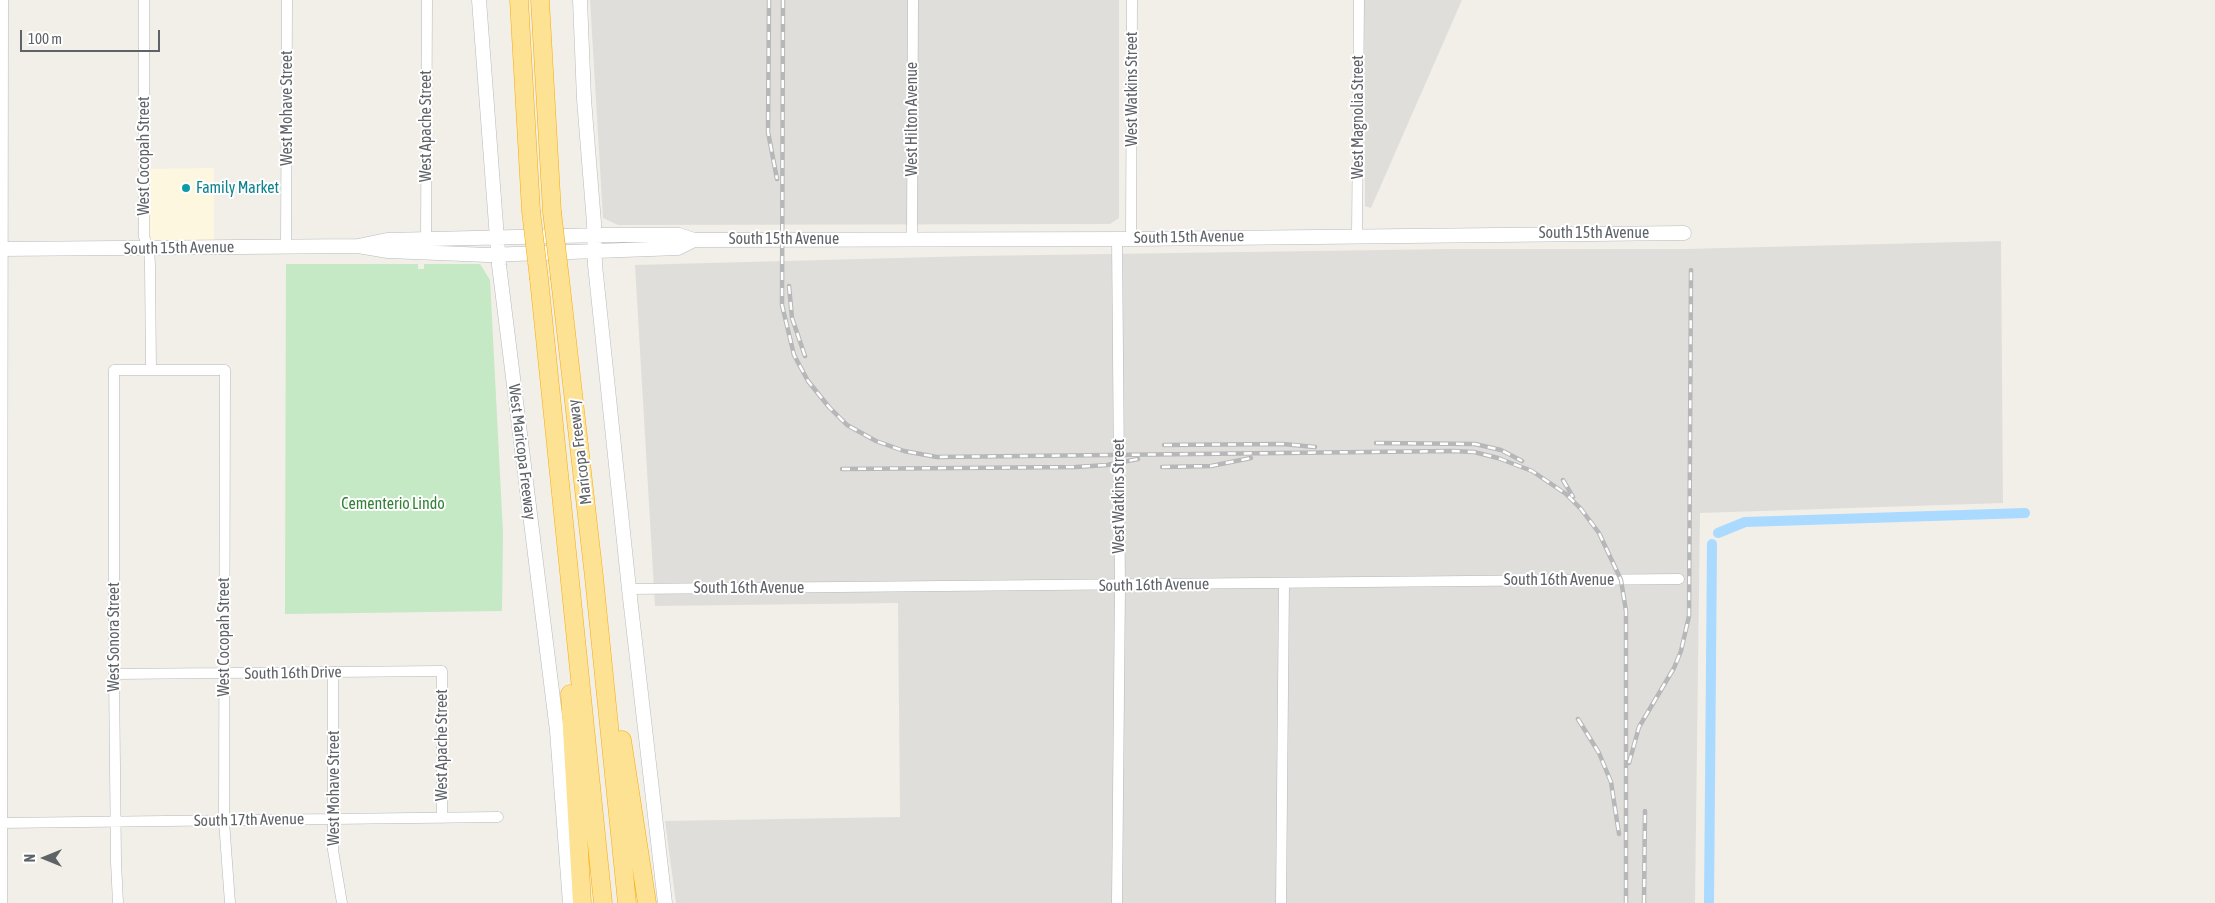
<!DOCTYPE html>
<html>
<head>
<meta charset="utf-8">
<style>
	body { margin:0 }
	#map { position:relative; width:2215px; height:903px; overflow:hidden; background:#f1efe8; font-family:"Asap Condensed",sans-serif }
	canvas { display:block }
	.north { position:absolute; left:20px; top:833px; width:50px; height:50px; -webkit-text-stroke:4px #fff; paint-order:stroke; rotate:270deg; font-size:14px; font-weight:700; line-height:20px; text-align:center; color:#5f6368 }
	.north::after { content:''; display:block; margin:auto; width:18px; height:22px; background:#5f6368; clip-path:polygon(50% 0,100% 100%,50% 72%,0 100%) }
	.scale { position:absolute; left:20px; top:30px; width:140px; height:22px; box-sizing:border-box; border:2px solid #5f6368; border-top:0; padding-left:6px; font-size:15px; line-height:18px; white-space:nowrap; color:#5f6368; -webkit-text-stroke:4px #fff; paint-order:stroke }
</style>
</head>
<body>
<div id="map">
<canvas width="2215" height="903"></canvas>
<div class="north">N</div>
<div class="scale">100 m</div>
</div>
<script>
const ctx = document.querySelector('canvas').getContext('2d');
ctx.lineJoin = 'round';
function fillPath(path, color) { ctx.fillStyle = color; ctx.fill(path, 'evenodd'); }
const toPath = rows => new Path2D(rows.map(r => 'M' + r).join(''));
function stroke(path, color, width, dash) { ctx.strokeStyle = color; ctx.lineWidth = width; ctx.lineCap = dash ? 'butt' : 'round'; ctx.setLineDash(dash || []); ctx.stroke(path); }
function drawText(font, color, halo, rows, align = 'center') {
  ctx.font = font + ' "Asap Condensed",sans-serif'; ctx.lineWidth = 4; ctx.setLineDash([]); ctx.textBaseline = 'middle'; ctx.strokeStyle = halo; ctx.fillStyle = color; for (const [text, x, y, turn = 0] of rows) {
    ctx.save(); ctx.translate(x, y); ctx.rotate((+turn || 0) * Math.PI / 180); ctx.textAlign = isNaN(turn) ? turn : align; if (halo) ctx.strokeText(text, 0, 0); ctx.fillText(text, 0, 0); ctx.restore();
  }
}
fillPath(toPath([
	[214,168,214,244,151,244,147,233,147,169]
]), '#fef7e0');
fillPath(toPath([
	[590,0,1119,0,1119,218,1110,224,618,225,603,218],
	[1364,0,1462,0,1371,208,1365,206],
	[2001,241,2003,503,1700,513,1695,903,676,903,665,821,900,817,898,603,655,606,635,265,973,256,1450,249,1686,249]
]), '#e0deda');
fillPath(toPath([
	[286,264,418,264,418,269,424,269,424,264,480,264,490,280,503,533,502,611,285,614]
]), '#c5e8c5');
stroke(toPath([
	[1718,533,1745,522,2025,513],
	[1709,903,1712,544]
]), '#aadaff', 10);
const street = toPath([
	[144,0,144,237,149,248,150,265,151,370],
	[1357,235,1359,0],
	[912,239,913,0],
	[1131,239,1132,0],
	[426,244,427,0],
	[286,247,287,0],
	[629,589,1679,579],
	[333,672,333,850,342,903],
	[114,674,442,671,442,818],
	[0,823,498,817],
	[2,903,3,0],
	[118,903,116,862,114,674,114,370,225,370,224,821,230,903],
	[1117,903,1120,586,1117,238],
	[1281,903,1284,584]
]);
const secondary = toPath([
	[479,0,499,265,557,731,570,903],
	[580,0,584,99,594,223,595,265,629,589,665,903],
	[358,246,387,240,605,235,679,235,694,240,1131,239,1684,233],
	[0,249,358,246,388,251,488,255,678,248,694,240]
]);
const highway = toPath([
	[519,0,531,211],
	[540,0,552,212],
	[539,279,603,903],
	[560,279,594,577,627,903],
	[570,694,582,903],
	[622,740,647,903]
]);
stroke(street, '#b5b8bc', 11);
stroke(secondary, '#b6babf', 15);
stroke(highway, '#f9ab00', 19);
stroke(street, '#fff', 10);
stroke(secondary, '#fff', 14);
stroke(highway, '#fde293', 18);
const rail = toPath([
	[769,0,768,132,777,179],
	[783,0,782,305,794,355,808,381,829,407,847,425,876,441,904,451,937,457,1453,451,1474,452,1498,458,1532,471,1566,494,1581,509,1599,533,1621,580,1626,611,1626,903],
	[789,286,792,318,805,356],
	[1376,443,1475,444,1501,450,1522,461],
	[1164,445,1283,444,1315,447],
	[1162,467,1211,466,1251,458],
	[842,469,1076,467,1107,465,1138,459],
	[1563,480,1573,497],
	[1578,719,1599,753,1611,782,1619,834],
	[1629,763,1639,727,1674,668,1681,651,1689,616,1691,270],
	[1644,903,1645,811]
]);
stroke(rail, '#b6b7b8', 4.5);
stroke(rail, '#fff', 2.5, [8]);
const highwayBridge = toPath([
	[531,211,539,279],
	[552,212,560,279]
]);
stroke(highwayBridge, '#f9ab00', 19, []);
stroke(highwayBridge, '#fde293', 18);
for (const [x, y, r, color] of [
	[186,188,5,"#0f9aa8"]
]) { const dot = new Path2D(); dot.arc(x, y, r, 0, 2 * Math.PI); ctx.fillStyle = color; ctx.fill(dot); stroke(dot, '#fff', 2); }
drawText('16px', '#5f6368', '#fff', [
	["West Watkins Street",1132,89,-90],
	["West Mohave Street",287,108,-90],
	["West Magnolia Street",1358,117,-90],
	["West Hilton Avenue",912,119,-90],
	["West Apache Street",426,126,-90],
	["West Cocopah Street",144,156,-90],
	["South 15th Avenue",1594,233],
	["South 15th Avenue",1189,237,-1],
	["South 15th Avenue",784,239],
	["South 15th Avenue",179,248,-1],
	["West Maricopa Freeway",522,452,83],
	["Maricopa Freeway",580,452,-97],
	["West Watkins Street",1119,496,-90],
	["South 16th Avenue",1559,580],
	["South 16th Avenue",1154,585,-1],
	["South 16th Avenue",749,588],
	["West Sonora Street",114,637,-90],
	["West Cocopah Street",224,637,-90],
	["South 16th Drive",293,673,-1],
	["West Apache Street",442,745,-90],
	["West Mohave Street",334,788,-90],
	["South 17th Avenue",249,820,-1]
]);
drawText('16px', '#0d838f', '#fff', [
	["Family Market",196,188]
], 'left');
drawText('16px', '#348238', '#fff', [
	["Cementerio Lindo",393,504]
]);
</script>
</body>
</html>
